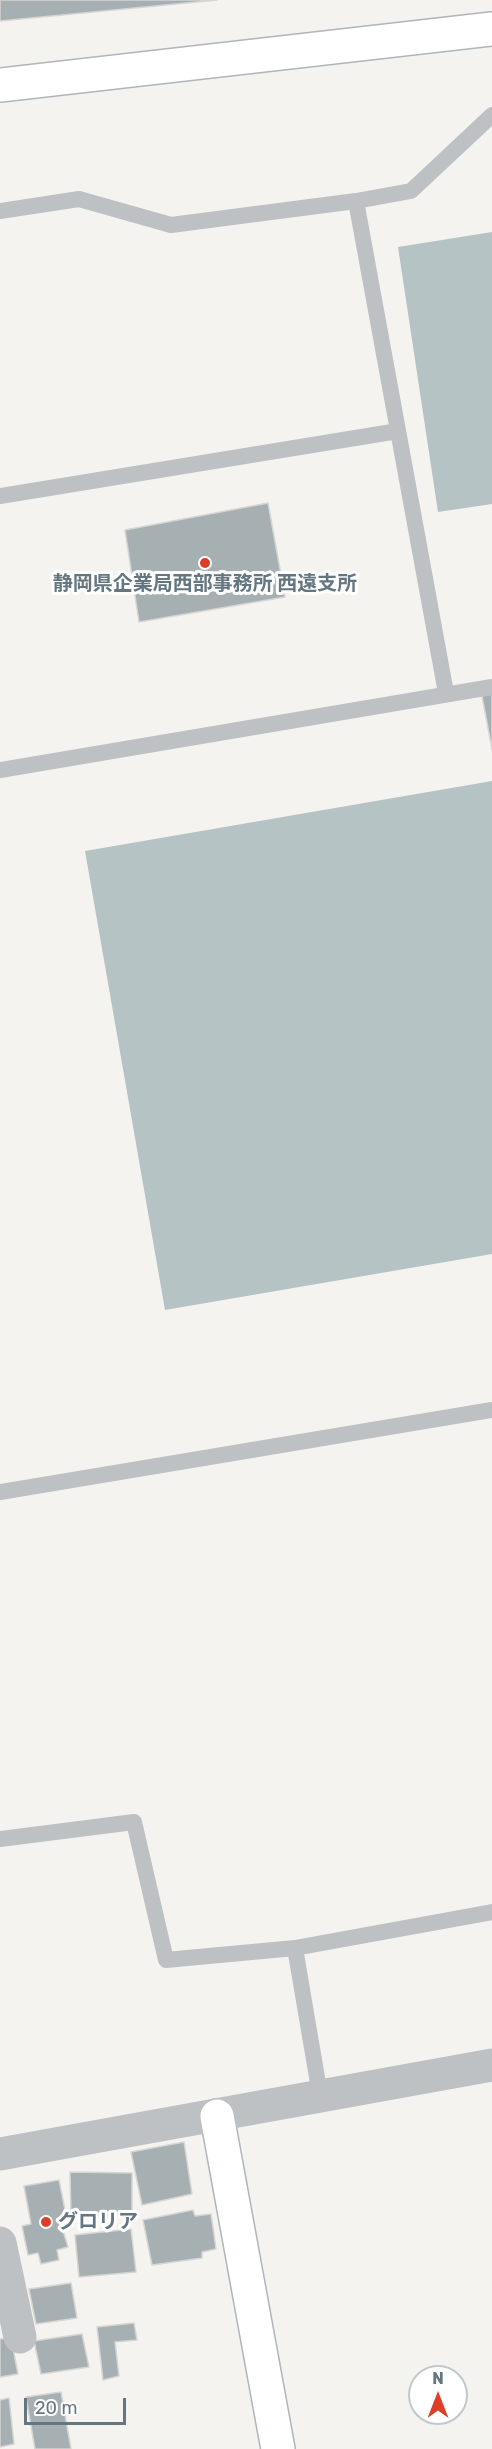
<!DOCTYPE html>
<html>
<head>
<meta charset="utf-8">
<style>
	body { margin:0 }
	#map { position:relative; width:492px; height:2449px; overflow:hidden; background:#f4f3f0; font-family:Rubik,sans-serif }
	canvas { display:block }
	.north { position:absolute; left:408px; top:2365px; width:60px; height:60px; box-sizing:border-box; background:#fff; border:2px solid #c1c8cc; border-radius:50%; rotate:0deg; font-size:16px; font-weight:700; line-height:24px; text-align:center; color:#647680 }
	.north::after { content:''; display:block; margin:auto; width:21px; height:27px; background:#dd3e27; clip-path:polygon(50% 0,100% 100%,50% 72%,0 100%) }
	.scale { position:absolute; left:24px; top:2398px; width:102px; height:27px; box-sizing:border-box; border:3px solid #647680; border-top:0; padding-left:8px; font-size:18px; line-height:21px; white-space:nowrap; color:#647680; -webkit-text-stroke:4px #fff; paint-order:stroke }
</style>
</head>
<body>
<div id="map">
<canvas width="492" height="2449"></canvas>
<div class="north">N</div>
<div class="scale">20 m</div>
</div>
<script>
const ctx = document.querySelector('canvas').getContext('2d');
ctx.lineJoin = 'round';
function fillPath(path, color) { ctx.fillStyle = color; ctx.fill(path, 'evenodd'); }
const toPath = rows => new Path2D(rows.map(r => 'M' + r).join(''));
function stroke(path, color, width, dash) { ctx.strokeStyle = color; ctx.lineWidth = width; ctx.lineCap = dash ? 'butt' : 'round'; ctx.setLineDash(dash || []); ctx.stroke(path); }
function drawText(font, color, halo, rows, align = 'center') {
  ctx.font = font + ' Rubik,"Noto Sans JP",sans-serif'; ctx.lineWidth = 6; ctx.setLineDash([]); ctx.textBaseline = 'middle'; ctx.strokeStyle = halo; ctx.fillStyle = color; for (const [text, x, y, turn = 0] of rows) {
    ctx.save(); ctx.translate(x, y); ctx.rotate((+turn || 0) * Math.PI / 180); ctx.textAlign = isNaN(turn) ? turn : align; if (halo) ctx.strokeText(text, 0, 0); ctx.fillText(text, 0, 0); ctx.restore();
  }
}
fillPath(toPath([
	[492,232,492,504,438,512,398,247],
	[492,781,492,1254,165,1310,85,851]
]), '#b5c3c5');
const building = toPath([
	[0,0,217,0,0,21,0,0],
	[268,503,285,597,139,622,125,530,268,503],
	[492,694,492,749,482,696,492,694],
	[184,2142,192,2194,142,2205,131,2152,184,2142],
	[70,2172,132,2173,132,2217,71,2216,70,2172],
	[59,2180,67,2220,60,2221,68,2247,57,2250,59,2260,41,2264,38,2253,28,2255,22,2226,31,2224,24,2186,59,2180],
	[193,2210,195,2216,211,2214,216,2249,202,2252,202,2258,152,2265,143,2220,193,2210],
	[131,2229,136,2272,79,2277,75,2235,131,2229],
	[71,2283,77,2318,36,2324,29,2289,71,2283],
	[134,2323,137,2340,115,2342,119,2376,103,2380,97,2327,134,2323],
	[82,2334,89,2367,41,2374,34,2341,82,2334],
	[11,2338,18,2374,0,2377,0,2339,11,2338],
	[61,2392,71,2449,35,2449,26,2397,61,2392],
	[9,2398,14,2444,0,2447,0,2400,9,2398]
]);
fillPath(building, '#a6afb2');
stroke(building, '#d5d5d3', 1.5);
const secondary = toPath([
	[0,85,492,29],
	[217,2116,278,2449]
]);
stroke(secondary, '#afb5b9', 36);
stroke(toPath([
	[356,201,446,693],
	[0,211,79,199,171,225,356,201,411,191,492,115],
	[0,496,398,431],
	[0,770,492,687],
	[0,1492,492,1410],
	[0,1839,134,1822,166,1960,295,1948,492,1912],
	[295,1948,320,2095]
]), '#bdc1c4', 16);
stroke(toPath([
	[0,2154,492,2065],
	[0,2243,20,2337]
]), '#bdc1c4', 33);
stroke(secondary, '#fff', 33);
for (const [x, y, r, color] of [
	[205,563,6,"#dd3e27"],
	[46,2222,6,"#dd3e27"]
]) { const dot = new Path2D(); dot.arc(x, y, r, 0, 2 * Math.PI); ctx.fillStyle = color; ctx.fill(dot); stroke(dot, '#fff', 2); }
drawText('bold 20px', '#647680', '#fff', [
	["静岡県企業局西部事務所 西遠支所",205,584],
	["グロリア",58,2222,"left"]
]);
</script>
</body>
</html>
